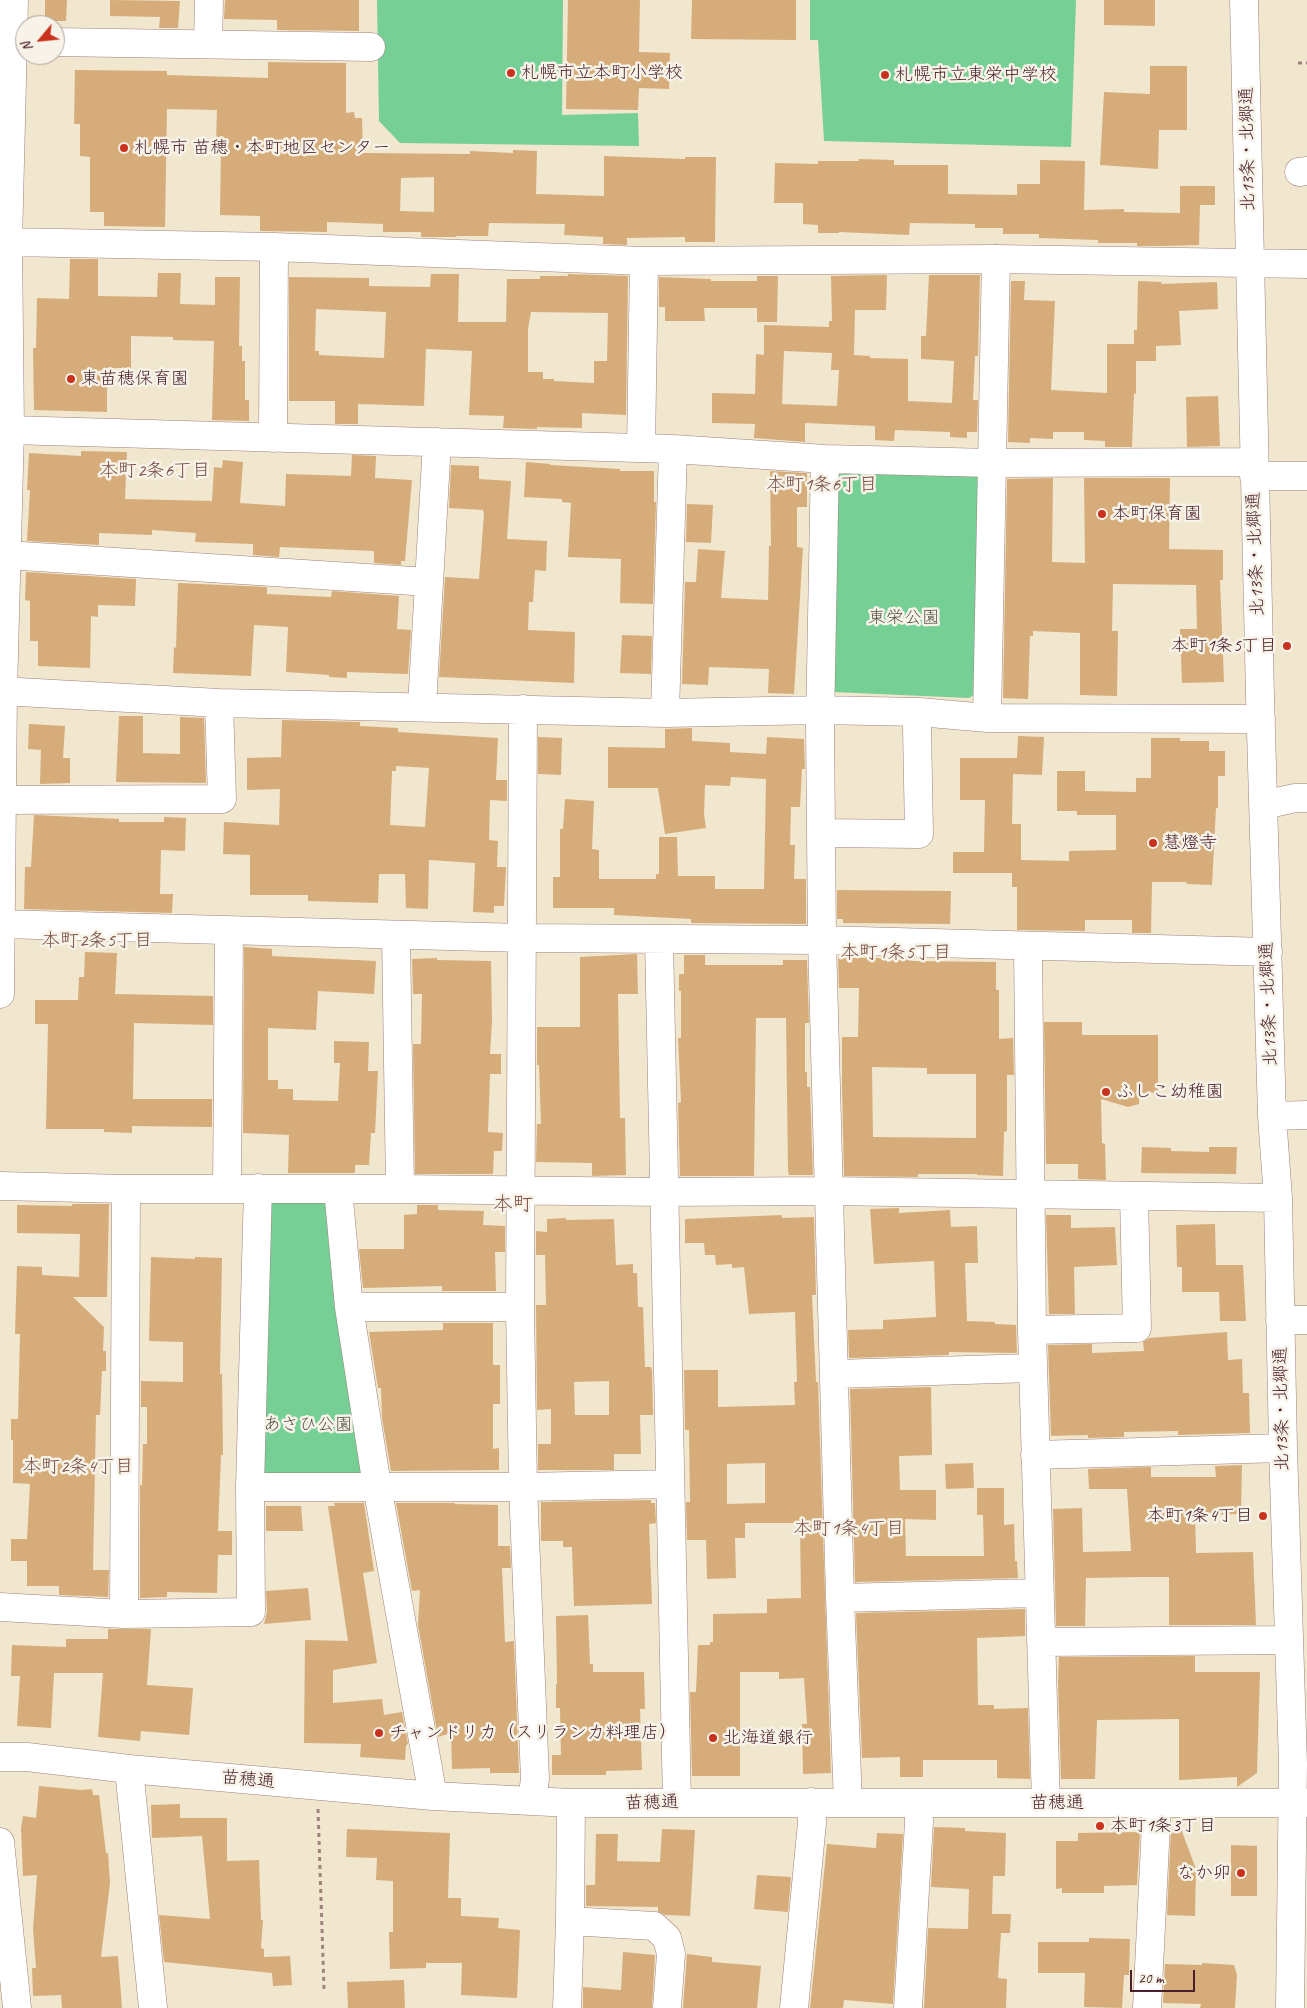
<!DOCTYPE html>
<html>
<head>
<meta charset="utf-8">
<style>
	body { margin:0 }
	#map { position:relative; width:1307px; height:2008px; overflow:hidden; background:#f1e6ce; font-family:Caveat,sans-serif }
	canvas { display:block }
	.north { position:absolute; left:15px; top:15px; width:50px; height:50px; box-sizing:border-box; background:#f7f3e8; border:1px solid #b29e9c; border-radius:50%; rotate:242deg; font-size:14px; font-weight:700; line-height:20px; text-align:center; color:#4a1f2b }
	.north::after { content:''; display:block; margin:auto; width:18px; height:22px; background:#c8321e; clip-path:polygon(50% 0,100% 100%,50% 72%,0 100%) }
	.scale { position:absolute; left:1130px; top:1970px; width:65px; height:22px; box-sizing:border-box; border:2px solid #4a1f2b; border-top:0; padding-left:6px; font-size:15px; line-height:18px; white-space:nowrap; color:#4a1f2b; -webkit-text-stroke:4px #f7f3e8; paint-order:stroke }
</style>
</head>
<body>
<div id="map">
<canvas width="1307" height="2008"></canvas>
<div class="north">N</div>
<div class="scale">20 m</div>
</div>
<script>
const ctx = document.querySelector('canvas').getContext('2d');
ctx.lineJoin = 'round';
function fillPath(path, color) { ctx.fillStyle = color; ctx.fill(path, 'evenodd'); }
const toPath = rows => new Path2D(rows.map(r => 'M' + r).join(''));
function stroke(path, color, width, dash) { ctx.strokeStyle = color; ctx.lineWidth = width; ctx.lineCap = dash ? 'butt' : 'round'; ctx.setLineDash(dash || []); ctx.stroke(path); }
function drawText(font, color, halo, rows, align = 'center') {
  ctx.font = font + ' Caveat,"Klee One",sans-serif'; ctx.lineWidth = 5; ctx.setLineDash([]); ctx.textBaseline = 'middle'; ctx.strokeStyle = halo; ctx.fillStyle = color; for (const [text, x, y, turn = 0] of rows) {
    ctx.save(); ctx.translate(x, y); ctx.rotate((+turn || 0) * Math.PI / 180); ctx.textAlign = isNaN(turn) ? turn : align; if (halo) ctx.strokeText(text, 0, 0); ctx.fillText(text, 0, 0); ctx.restore();
  }
}
fillPath(toPath([
	[377,0,563,0,562,115,638,113,639,146,400,143,379,121],
	[810,0,1076,0,1071,147,824,141,818,40,810,40],
	[835,471,979,472,975,694,969,698,833,692],
	[322,1201,328,1206,364,1469,359,1475,262,1476,262,1202]
]), '#76cf95');
fillPath(toPath([
	[45,0,67,0,66,21,45,21],
	[110,0,180,1,178,28,159,28,160,17,110,16],
	[225,0,359,0,359,31,277,30,277,20,224,19],
	[568,0,640,0,639,52,670,53,669,89,639,88,638,110,566,109],
	[692,0,796,0,796,40,691,39],
	[1104,0,1155,0,1155,26,1104,25],
	[268,62,346,63,346,113,354,112,355,118,362,118,363,153,470,154,470,151,513,153,513,150,537,151,536,194,604,196,604,156,685,159,685,157,716,157,715,242,685,242,685,237,627,238,627,245,603,244,603,237,564,235,565,224,489,223,488,236,456,236,456,237,421,237,421,232,383,232,383,224,327,222,327,232,260,231,260,216,220,215,221,144,216,144,217,110,167,109,165,227,104,226,104,212,90,212,90,157,80,156,80,124,74,124,75,70,167,71,167,75,268,78],
	[434,177,434,212,400,211,401,178],
	[1150,66,1187,66,1187,130,1159,130,1158,169,1100,165,1104,92,1150,94],
	[859,159,894,160,894,165,948,165,948,194,1017,195,1017,184,1040,184,1040,160,1085,161,1084,210,1124,209,1124,212,1180,213,1180,186,1215,186,1215,205,1200,205,1199,245,1161,246,1137,246,1137,243,1098,243,1098,240,1039,238,1039,234,1003,234,1003,228,975,228,975,224,910,223,909,235,839,232,839,233,818,233,818,225,803,224,803,203,774,203,775,163,818,164,818,161,859,161],
	[70,259,98,259,98,296,157,297,158,273,181,273,180,304,215,305,215,277,240,277,239,346,242,346,242,361,245,361,245,400,249,400,249,421,212,420,214,341,173,340,173,337,131,336,131,368,107,368,107,412,34,410,33,348,36,348,37,298,69,299],
	[431,274,459,274,458,322,506,322,507,279,540,279,540,276,568,276,568,274,628,276,626,415,582,413,582,428,537,427,537,429,503,428,504,416,469,415,472,351,426,349,424,406,358,404,358,424,335,424,335,401,289,401,289,277,369,278,369,286,430,287],
	[316,309,386,312,384,358,319,355,319,351,315,351],
	[531,312,608,313,607,361,594,361,594,383,554,381,554,379,543,379,543,372,528,372,528,329],
	[887,275,886,310,855,310,854,355,870,356,870,358,908,359,908,401,952,403,954,361,921,359,921,336,926,336,929,275,980,275,978,356,975,356,973,400,978,400,977,432,967,432,967,438,950,437,950,432,895,430,894,441,875,440,875,426,805,423,805,442,754,438,755,424,712,423,712,393,755,394,756,354,764,355,764,325,829,327,829,321,832,321,831,276],
	[784,351,832,353,831,370,839,370,837,406,782,404],
	[757,276,778,276,777,322,757,322,757,308,704,308,705,321,665,321,665,307,659,307,659,277,711,279,711,281,757,281],
	[1011,281,1025,281,1024,300,1055,301,1051,390,1107,393,1107,344,1134,344,1134,330,1137,330,1138,281,1162,282,1161,284,1217,282,1218,309,1179,311,1181,345,1156,346,1156,361,1136,361,1136,394,1134,393,1132,447,1105,447,1105,441,1084,440,1084,432,1053,432,1053,439,1030,438,1030,443,1008,442],
	[1218,396,1220,446,1187,447,1186,397],
	[81,451,127,452,125,499,212,501,214,467,222,468,223,460,243,462,240,503,285,506,286,474,351,476,352,455,376,456,375,478,412,480,405,561,401,561,401,565,374,563,374,551,280,547,279,557,253,555,253,544,195,542,196,533,152,530,152,535,99,533,99,545,27,541,30,490,27,490,29,453,81,456],
	[526,462,550,464,550,465,620,469,620,471,654,471,654,502,656,502,653,604,620,603,621,559,568,557,571,503,562,502,562,499,524,497],
	[451,465,479,466,479,479,511,481,507,539,547,541,546,571,535,570,533,602,529,602,528,630,575,632,574,683,439,677,445,577,479,579,484,514,483,510,449,508],
	[770,471,807,473,807,507,797,507,797,547,803,548,794,694,768,693,769,669,709,667,708,685,682,684,685,582,696,582,698,549,725,551,721,598,768,600,769,546,771,546],
	[1053,478,1052,562,1085,563,1084,478,1170,478,1169,549,1223,550,1223,580,1220,580,1224,682,1182,683,1180,629,1197,629,1196,585,1113,584,1112,631,1118,631,1117,696,1080,695,1080,633,1033,631,1033,636,1030,636,1028,699,1003,698,1007,479],
	[687,504,713,505,711,543,686,542],
	[26,572,136,579,135,606,98,605,98,617,91,616,90,668,38,666,38,641,30,641,30,601,25,600],
	[178,583,267,587,267,594,331,597,332,591,399,596,397,629,411,630,408,674,347,672,347,678,329,677,329,675,286,672,288,627,254,625,251,676,173,673,174,647,176,648],
	[622,635,652,636,651,674,620,673],
	[119,716,143,716,143,753,180,754,180,717,204,718,206,783,116,782],
	[282,720,360,722,360,726,398,728,398,732,498,738,496,780,507,780,507,801,490,800,489,840,498,841,497,867,506,867,504,906,494,906,494,913,473,912,475,863,429,860,428,909,406,908,405,874,379,874,378,903,308,901,308,895,250,895,250,855,223,854,224,822,279,825,280,789,247,790,247,758,281,757],
	[396,766,429,768,425,827,390,825,392,771,396,771],
	[29,724,65,726,63,758,70,758,70,783,40,784,41,750,28,749],
	[692,728,692,741,730,743,730,752,766,754,767,737,804,739,805,769,802,769,800,807,791,807,790,845,795,845,794,879,806,879,806,924,691,923,691,919,614,915,614,908,553,908,553,877,560,877,560,829,563,829,565,799,594,801,592,849,599,850,599,879,656,879,656,874,659,874,659,837,677,837,678,876,715,876,715,889,764,889,766,779,731,777,730,786,705,785,704,815,706,828,665,834,658,788,608,788,608,747,665,748,665,729],
	[1018,736,1044,737,1042,775,1013,774,1012,824,1021,824,1021,860,1069,861,1069,851,1116,850,1116,815,1077,815,1077,811,1057,811,1057,771,1085,771,1085,791,1136,792,1136,778,1151,778,1151,738,1180,738,1180,741,1209,741,1209,751,1225,751,1225,776,1218,776,1218,808,1216,808,1212,885,1186,884,1187,882,1152,882,1151,933,1132,933,1132,920,1085,920,1085,931,1017,930,1017,887,1012,887,1012,873,953,873,953,852,984,852,985,800,960,800,960,758,1017,758],
	[538,737,562,738,561,775,538,774],
	[34,815,119,819,119,822,164,822,164,817,186,818,185,851,161,850,160,894,173,894,172,913,24,909,25,867,31,867],
	[837,890,951,891,950,924,843,923,843,919,837,919],
	[244,947,272,949,272,956,376,961,374,994,318,991,316,1030,268,1028,268,1080,278,1080,278,1089,293,1089,293,1100,338,1101,340,1063,334,1063,334,1041,369,1042,368,1071,378,1071,375,1133,371,1133,369,1165,355,1165,355,1173,288,1173,289,1135,243,1133],
	[85,952,117,953,115,994,213,996,213,1025,134,1023,133,1099,212,1099,212,1127,132,1126,132,1133,104,1132,104,1129,46,1129,48,1024,35,1024,35,1000,78,1000,79,977,84,977],
	[637,954,638,994,618,994,620,1118,625,1118,626,1175,592,1176,592,1163,536,1162,537,1124,541,1124,539,1065,537,1065,537,1027,580,1027,580,957],
	[684,955,705,955,705,965,783,965,783,960,807,960,809,1023,805,1023,805,1072,807,1072,807,1087,810,1087,813,1175,789,1175,788,1171,786,1018,756,1018,754,1176,680,1176,678,1103,681,1102,678,1038,681,1038,681,991,679,991,679,974,684,974],
	[838,957,911,959,911,961,996,962,996,990,999,990,999,1039,1013,1038,1014,1075,1007,1075,1007,1131,1004,1132,1003,1176,977,1175,977,1174,918,1174,918,1177,844,1176,842,1086,842,1037,858,1037,859,988,839,988],
	[872,1067,927,1068,927,1074,976,1074,976,1138,873,1137],
	[437,958,437,960,491,961,492,1021,490,1054,501,1054,501,1074,490,1074,488,1132,503,1133,502,1151,494,1151,493,1174,415,1174,413,1044,421,1044,422,994,413,994,412,959],
	[1044,1022,1082,1022,1082,1035,1158,1035,1158,1093,1139,1093,1139,1104,1128,1107,1101,1099,1102,1143,1105,1144,1106,1180,1078,1179,1078,1164,1046,1164],
	[1142,1147,1171,1148,1171,1151,1209,1152,1209,1147,1237,1147,1236,1174,1141,1173],
	[72,1204,109,1204,107,1297,73,1297,104,1327,103,1351,106,1351,106,1371,102,1371,100,1415,96,1415,93,1570,109,1570,108,1597,59,1595,59,1586,27,1586,27,1561,11,1561,11,1539,27,1539,30,1484,13,1483,13,1440,11,1440,11,1419,18,1419,20,1334,15,1334,17,1266,42,1267,42,1275,79,1277,80,1234,17,1233,17,1205,72,1206],
	[417,1205,438,1205,438,1210,484,1211,483,1225,505,1226,505,1252,495,1252,496,1291,442,1291,442,1286,363,1288,359,1249,404,1249,404,1215,417,1214],
	[899,1208,899,1213,950,1210,951,1227,977,1226,978,1263,965,1263,967,1321,995,1322,995,1324,1016,1325,1017,1353,949,1352,949,1355,849,1358,848,1330,883,1329,883,1320,936,1317,934,1261,874,1264,870,1209],
	[782,1215,782,1218,814,1217,816,1295,812,1295,816,1382,818,1382,831,1773,803,1774,802,1724,807,1724,804,1678,779,1679,779,1672,740,1672,740,1776,692,1776,690,1692,696,1692,698,1645,710,1645,710,1642,713,1642,713,1614,767,1613,767,1599,801,1598,800,1523,745,1523,745,1538,735,1538,736,1578,707,1579,706,1540,687,1540,686,1502,690,1502,689,1430,685,1430,684,1370,718,1370,718,1407,795,1405,794,1382,797,1382,795,1312,749,1314,744,1267,732,1268,732,1264,716,1265,715,1255,705,1255,704,1243,685,1243,685,1219],
	[765,1463,765,1503,727,1504,727,1464],
	[1046,1215,1071,1215,1071,1228,1115,1227,1117,1265,1074,1267,1075,1314,1049,1314],
	[566,1218,566,1220,614,1219,616,1265,633,1264,633,1273,637,1273,638,1307,643,1307,645,1367,651,1367,652,1371,653,1415,640,1415,641,1454,614,1454,614,1470,538,1470,538,1444,551,1444,551,1409,537,1410,536,1305,546,1305,545,1255,536,1255,536,1231,547,1232,547,1219],
	[609,1381,609,1415,575,1415,574,1382],
	[1215,1224,1216,1265,1243,1265,1246,1321,1220,1321,1219,1292,1182,1292,1182,1267,1177,1267,1176,1225],
	[151,1257,195,1259,195,1257,222,1258,220,1374,222,1374,223,1455,221,1455,218,1531,232,1531,232,1555,218,1555,217,1593,167,1592,167,1597,140,1598,140,1485,142,1485,143,1444,147,1444,147,1407,141,1407,141,1381,183,1382,183,1342,149,1341],
	[443,1323,493,1323,493,1365,500,1365,500,1404,493,1404,493,1449,499,1448,499,1470,391,1471,382,1418,381,1388,378,1388,369,1332,443,1330],
	[1227,1332,1228,1360,1242,1359,1243,1393,1249,1393,1250,1433,1178,1435,1178,1431,1124,1432,1124,1437,1088,1438,1088,1435,1051,1436,1048,1345,1092,1344,1092,1353,1144,1351,1143,1342,1149,1338],
	[931,1387,932,1455,899,1456,900,1490,936,1490,936,1520,905,1519,906,1556,984,1556,983,1515,977,1515,977,1488,1004,1488,1004,1525,1014,1524,1015,1561,1017,1561,1018,1578,855,1582,850,1389],
	[973,1463,974,1488,946,1489,945,1464],
	[1242,1465,1241,1514,1195,1515,1196,1550,1196,1553,1253,1552,1256,1625,1169,1625,1169,1577,1140,1577,1086,1578,1085,1626,1056,1626,1053,1509,1082,1508,1083,1552,1131,1551,1127,1489,1089,1489,1088,1469,1151,1467,1151,1477,1216,1477,1215,1466],
	[651,1500,651,1503,655,1503,656,1523,649,1524,652,1604,574,1606,572,1547,563,1547,563,1541,541,1541,541,1502],
	[334,1503,364,1503,374,1571,363,1573,377,1663,333,1670,333,1703,382,1699,384,1715,402,1712,408,1744,406,1745,405,1760,360,1757,361,1744,304,1743,305,1640,348,1641,328,1506,335,1506],
	[396,1503,455,1503,455,1504,498,1505,498,1546,510,1546,511,1568,502,1568,505,1642,514,1641,519,1773,490,1773,490,1768,452,1769,451,1733,438,1737,418,1625,420,1590,412,1591],
	[266,1506,301,1506,303,1531,266,1531],
	[308,1588,311,1620,264,1624,267,1612,266,1591],
	[1025,1609,1025,1636,977,1638,978,1705,994,1705,994,1709,1028,1708,1030,1779,997,1778,997,1760,923,1760,923,1777,900,1777,900,1757,862,1758,856,1613],
	[588,1615,590,1664,593,1664,593,1672,644,1672,645,1709,640,1709,642,1770,606,1771,606,1775,552,1775,552,1755,561,1755,560,1708,556,1708,556,1684,557,1684,556,1616],
	[108,1629,151,1629,147,1685,193,1688,189,1735,141,1731,140,1741,98,1737,103,1673,54,1673,51,1728,17,1726,20,1676,11,1676,12,1645,66,1647,66,1639,108,1639],
	[1195,1656,1195,1672,1260,1672,1257,1773,1237,1787,1237,1777,1179,1780,1179,1719,1097,1720,1095,1779,1061,1779,1058,1681,1059,1657],
	[39,1786,81,1790,92,1789,93,1795,99,1795,106,1853,108,1853,110,1883,101,1957,118,1956,122,2008,62,2008,61,1995,33,1996,32,1968,36,1968,33,1929,37,1875,23,1876,21,1828,23,1816,36,1818],
	[180,1804,180,1818,227,1818,227,1861,259,1860,261,1920,263,1920,261,1948,264,1949,264,1957,290,1956,292,1985,273,1986,272,1973,164,1962,159,1915,210,1919,202,1836,152,1838,151,1805],
	[934,1827,965,1828,965,1831,1006,1833,1005,1876,993,1876,992,1914,1011,1914,1010,1933,1001,1933,998,1978,1007,1979,1006,2008,924,2008,928,1928,968,1929,969,1889,931,1887],
	[347,1829,450,1833,448,1898,461,1898,461,1916,499,1918,498,1928,520,1930,517,1998,461,1995,462,1963,426,1963,426,1968,390,1969,389,1932,393,1932,393,1881,376,1880,377,1858,346,1857],
	[662,1829,695,1830,690,1916,665,1915,658,1912,658,1907,586,1906,586,1885,595,1885,596,1834,618,1834,617,1861,660,1862],
	[1171,1829,1181,1829,1196,1869,1195,1916,1167,1915],
	[1140,1832,1137,1885,1104,1886,1104,1893,1062,1893,1062,1888,1056,1889,1056,1841,1078,1841,1078,1833],
	[877,1833,903,1834,893,2004,844,2000,843,2008,810,2008,827,1844,876,1848],
	[1231,1845,1257,1846,1257,1896,1231,1896],
	[757,1875,791,1877,788,1912,754,1909],
	[1089,1938,1130,1939,1129,1975,1124,1975,1122,2008,1084,2007,1085,1973,1038,1973,1038,1942,1089,1942],
	[623,1952,655,1955,652,2008,583,2008,583,1987,621,1990],
	[687,1954,712,1957,712,1962,761,1966,757,2008,683,2008],
	[1202,1963,1234,1965,1237,1975,1235,2008,1200,2008,1201,2004,1163,2003,1165,1964,1202,1965],
	[404,1980,405,2008,348,2008,347,1982]
]), '#d6ad7a');
const minor = toPath([
	[1244,0,1260,695,1272,1116,1278,1198,1283,1448,1293,1764,1290,2008],
	[55,42,371,47],
	[208,44,209,0],
	[1299,172,1307,171],
	[8,242,274,247,644,261,996,259,1307,264],
	[10,430,673,449,825,459,992,463,1254,462],
	[273,438,274,247],
	[641,448,644,261],
	[825,459,820,725,822,940,840,1598,848,1802],
	[1254,476,1307,476],
	[6,555,429,582],
	[0,691,219,703,665,713,820,710,919,712,987,718,1261,719],
	[422,706,437,442],
	[523,709,520,1307,523,1487,535,1779,532,1801],
	[665,713,673,449],
	[987,718,996,259],
	[2,800,222,799,219,703],
	[1264,805,1295,798,1307,798],
	[821,833,919,834,917,727,919,712],
	[1,924,523,938,822,940,1268,952],
	[396,935,400,1189],
	[659,939,677,1802],
	[1028,946,1032,1330,1046,1803],
	[0,994,3,691,10,430,8,242,14,0],
	[1272,1116,1307,1115],
	[0,1186,126,1189,400,1189,663,1192,829,1191,1278,1198],
	[227,1188,229,931],
	[338,1189,349,1307,377,1486,433,1796],
	[349,1307,520,1307],
	[1280,1320,1307,1320],
	[1032,1330,1137,1328,1134,1196],
	[834,1374,1033,1368],
	[1035,1455,1283,1448],
	[250,1487,258,1188],
	[840,1598,1039,1593],
	[0,1607,124,1614,251,1612,250,1487,523,1487,669,1484],
	[124,1614,126,1189],
	[1041,1642,1289,1640],
	[0,1757,27,1757,129,1769,433,1796,571,1803,1307,1803],
	[129,1769,153,2008],
	[0,1842,17,2008],
	[570,1921,654,1926,667,1938,671,1954,667,2008],
	[567,2008,570,1921,571,1803],
	[794,2008,812,1823,811,1802],
	[908,2008,919,1822,918,1803],
	[1147,2008,1157,1803]
]);
stroke(minor, '#9e827c', 29);
stroke(toPath([
	[1298,63,1307,63],
	[318,1809,324,1989]
]), '#9e827c', 3, [4, 4]);
stroke(minor, '#fff', 28);
for (const [x, y, r, color] of [
	[511,73,5,"#c8321e"],
	[885,75,5,"#c8321e"],
	[124,148,5,"#c8321e"],
	[71,379,5,"#c8321e"],
	[1102,514,5,"#c8321e"],
	[1287,646,5,"#c8321e"],
	[1153,843,5,"#c8321e"],
	[1106,1092,5,"#c8321e"],
	[1263,1516,5,"#c8321e"],
	[379,1733,5,"#c8321e"],
	[713,1738,5,"#c8321e"],
	[1100,1826,5,"#c8321e"],
	[1241,1873,5,"#c8321e"]
]) { const dot = new Path2D(); dot.arc(x, y, r, 0, 2 * Math.PI); ctx.fillStyle = color; ctx.fill(dot); stroke(dot, '#f7f3e8', 2); }
drawText('18px', '#4a1f2b', '#f7f3e8', [
	["札幌市立本町小学校",521,73],
	["札幌市立東栄中学校",895,75],
	["札幌市 苗穂・本町地区センター",134,148],
	["東苗穂保育園",81,379],
	["本町保育園",1112,514],
	["本町1条5丁目",1277,646,"right"],
	["慧燈寺",1163,843],
	["ふしこ幼稚園",1116,1092],
	["本町1条4丁目",1253,1516,"right"],
	["チャンドリカ（スリランカ料理店）",389,1733],
	["北海道銀行",723,1738],
	["本町1条3丁目",1110,1826],
	["なか卯",1231,1873,"right"]
], 'left');
drawText('18px', '#4a1f2b', '#f7f3e8', [
	["北13条・北郷通",1248,149,-91],
	["北13条・北郷通",1256,554,-92],
	["北13条・北郷通",1269,1004,-92],
	["北13条・北郷通",1282,1409,-91],
	["苗穂通",248,1780,5],
	["苗穂通",652,1803,-1],
	["苗穂通",1057,1803]
]);
drawText('18px', '#57544b', '#f7f3e8', [
	["東栄公園",904,618],
	["あさひ公園",308,1425]
]);
drawText('19px', '#7b5147', '#f7f3e8', [
	["本町2条6丁目",155,471],
	["本町1条6丁目",822,485],
	["本町2条5丁目",97,941],
	["本町1条5丁目",896,953],
	["本町2条4丁目",78,1467],
	["本町1条4丁目",849,1529]
]);
drawText('20px', '#7b5147', '#f7f3e8', [
	["本町",513,1205]
]);
</script>
</body>
</html>
